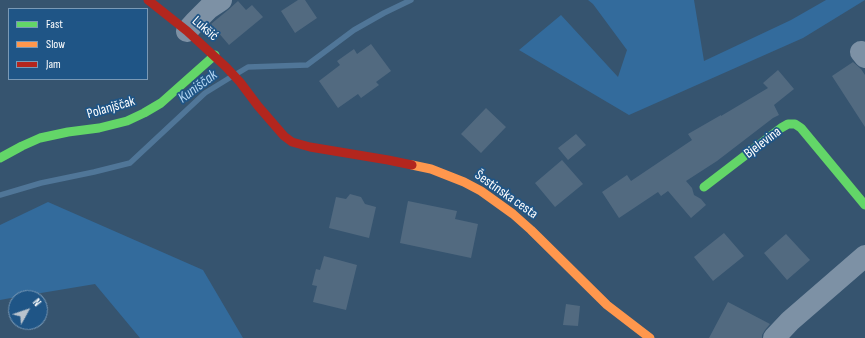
<!DOCTYPE html>
<html>
<head>
<meta charset="utf-8">
<style>
	body { margin:0 }
	#map { position:relative; width:865px; height:338px; overflow:hidden; background:#36546f; font-family:"Sofia Sans Condensed",sans-serif }
	canvas { display:block }
	.legend { position:absolute; left:8px; top:8px; width:140px; height:72px; box-sizing:border-box; background:#1f5586; border:1px solid #7999b6; margin:0; padding:5px 7px; list-style:none; font-size:12px; color:#fff }
	.legend li { display:flex; align-items:center; gap:8px; height:20px }
	.legend b { width:20px; border:1px solid #7999b6 }
	.north { position:absolute; left:8px; top:290px; width:40px; height:40px; box-sizing:border-box; background:#1f5586; border:1px solid #7999b6; border-radius:50%; rotate:50deg; font-size:11px; font-weight:700; line-height:16px; text-align:center; color:#fff }
	.north::after { content:''; display:block; margin:auto; width:14px; height:18px; background:#b9c3cd; clip-path:polygon(50% 0,100% 100%,50% 72%,0 100%) }
</style>
</head>
<body>
<div id="map">
<canvas width="865" height="338"></canvas>
<ul class="legend">
<li><b style="height:5px;background:#63d668"></b>Fast</li>
<li><b style="height:5px;background:#ff974d"></b>Slow</li>
<li><b style="height:5px;background:#b3261e"></b>Jam</li>
</ul>
<div class="north">N</div>
</div>
<script>
const ctx = document.querySelector('canvas').getContext('2d');
ctx.lineJoin = 'round';
function fillPath(path, color) { ctx.fillStyle = color; ctx.fill(path, 'evenodd'); }
const toPath = rows => new Path2D(rows.map(r => 'M' + r).join(''));
function stroke(path, color, width, dash) { ctx.strokeStyle = color; ctx.lineWidth = width; ctx.lineCap = dash ? 'butt' : 'round'; ctx.setLineDash(dash || []); ctx.stroke(path); }
function drawText(font, color, halo, rows, align = 'center') {
  ctx.font = font + ' "Sofia Sans Condensed",sans-serif'; ctx.lineWidth = 3.5; ctx.setLineDash([]); ctx.textBaseline = 'middle'; ctx.strokeStyle = halo; ctx.fillStyle = color; for (const [text, x, y, turn = 0] of rows) {
    ctx.save(); ctx.translate(x, y); ctx.rotate((+turn || 0) * Math.PI / 180); ctx.textAlign = isNaN(turn) ? turn : align; if (halo) ctx.strokeText(text, 0, 0); ctx.fillText(text, 0, 0); ctx.restore();
  }
}
fillPath(toPath([
	[588,0,694,0,704,61,791,20,826,0,865,0,803,38,629,115,519,50,561,15,618,77,627,50,593,4],
	[48,202,203,270,243,338,140,338,95,284,11,298,0,300,0,225]
]), '#336b9c');
stroke(toPath([
	[238,73,248,67,307,65,354,30,384,13,411,0],
	[0,195,41,183,94,172,130,163,205,93,231,77]
]), '#507698', 5.5);
fillPath(toPath([
	[298,0,305,0,317,18,295,33,281,11],
	[238,1,246,10,252,5,263,17,229,45,211,24,228,10],
	[371,44,391,71,376,82,379,85,361,98,358,94,338,108,319,81,340,65,337,61,354,49,357,54],
	[853,62,861,69,865,75,865,127,832,76],
	[778,70,794,89,774,105,779,115,773,118,717,161,686,181,692,188,694,195,701,199,706,205,691,218,668,191,661,196,658,192,619,218,602,192,627,175,631,181,692,140,688,134,721,115,721,116,768,88,763,83],
	[486,108,506,127,481,153,461,134],
	[576,134,586,145,568,160,558,148],
	[562,160,583,184,555,207,535,183],
	[350,194,361,197,365,204,376,207,369,238,329,228,336,197,346,199],
	[408,201,457,211,455,219,478,224,471,258,400,243],
	[724,233,744,256,713,281,694,257],
	[786,234,810,260,787,280,764,253],
	[324,256,357,265,346,310,313,302,317,286,312,285,316,269,320,270],
	[728,302,770,324,765,330,762,335,762,338,709,338],
	[566,304,580,306,578,326,563,325]
]), '#526a80');
stroke(toPath([
	[187,31,195,22,209,8,221,0],
	[861,52,865,57],
	[774,338,790,321,865,256]
]), '#7d91a5', 22);
stroke(toPath([
	[0,158,22,146,40,138,68,132,99,128,127,121,144,113,161,103,215,55],
	[704,187,781,128,788,124,795,124,801,128,865,205]
]), '#63d668', 9);
stroke(toPath([
	[412,165,431,169,464,182,481,191,513,214,531,230,607,305,650,338]
]), '#ff974d', 9);
stroke(toPath([
	[148,0,187,31,226,67,240,82,258,106,284,136,292,142,310,147,388,160,412,165]
]), '#b3261e', 9);
drawText('14px', '#fff', '#1f5586', [
	["Lukšić",205,29,41],
	["Polanjščak",111,108,-16],
	["Bjelevina",763,143,-37],
	["Šestinska cesta",506,195,35]
]);
drawText('italic 15px', '#b3d5f2', '#1f5586', [
	["Kuniščak",198,87,-37]
]);
</script>
</body>
</html>
